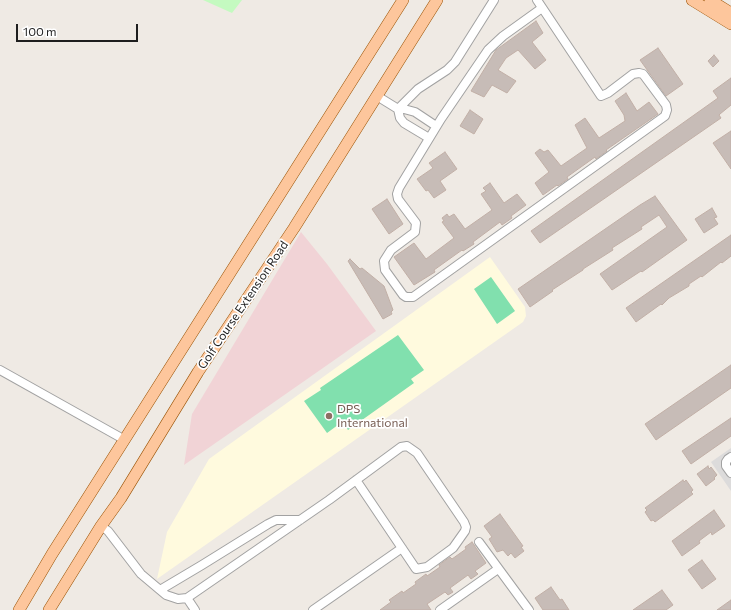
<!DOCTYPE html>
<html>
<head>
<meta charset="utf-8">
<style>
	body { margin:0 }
	#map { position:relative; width:731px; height:610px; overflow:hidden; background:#efeae4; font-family:Commissioner,sans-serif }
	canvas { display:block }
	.scale { position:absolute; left:16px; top:24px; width:122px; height:18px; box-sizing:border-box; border:2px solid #1e1e1e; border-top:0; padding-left:5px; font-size:12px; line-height:14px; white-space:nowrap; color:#1e1e1e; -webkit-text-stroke:3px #fff; paint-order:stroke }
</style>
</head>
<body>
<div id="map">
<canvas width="731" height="610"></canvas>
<div class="scale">100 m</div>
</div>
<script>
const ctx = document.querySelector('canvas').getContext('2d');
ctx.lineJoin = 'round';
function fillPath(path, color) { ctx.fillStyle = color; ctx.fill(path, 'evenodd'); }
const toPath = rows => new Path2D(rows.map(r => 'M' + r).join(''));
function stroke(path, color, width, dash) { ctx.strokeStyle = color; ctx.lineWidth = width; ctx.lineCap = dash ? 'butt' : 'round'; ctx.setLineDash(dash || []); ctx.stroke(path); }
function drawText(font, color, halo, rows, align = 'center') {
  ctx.font = font + ' Commissioner,sans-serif'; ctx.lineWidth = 3.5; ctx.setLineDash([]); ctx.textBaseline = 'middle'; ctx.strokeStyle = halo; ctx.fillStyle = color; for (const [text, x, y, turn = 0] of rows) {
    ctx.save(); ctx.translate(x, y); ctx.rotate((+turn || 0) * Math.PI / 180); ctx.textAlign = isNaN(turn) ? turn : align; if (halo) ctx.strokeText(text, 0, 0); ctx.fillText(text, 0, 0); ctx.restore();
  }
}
fillPath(toPath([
	[731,448,731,491,711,462]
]), '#dcdbdb');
fillPath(toPath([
	[301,232,327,264,376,331,184,465,192,414]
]), '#f1d3d6');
fillPath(toPath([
	[490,257,525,307,526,316,523,322,157,579,167,532,209,459]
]), '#fffade');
fillPath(toPath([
	[203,0,242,0,232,13]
]), '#c4fac0');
fillPath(toPath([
	[491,277,515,311,497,324,474,289],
	[398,335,424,370,411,379,414,383,348,430,342,422,327,433,304,401,321,390,320,388]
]), '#81e0ae');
const building = toPath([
	[536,21,543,33,532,42,546,60,535,69,518,50,506,58,498,70,516,81,507,93,492,85,484,97,471,91,496,50,536,21],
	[658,48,683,84,666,96,640,60,658,48],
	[714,55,719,61,713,67,708,61,714,55],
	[731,78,731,105,720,114,719,115,721,118,540,243,531,231,718,98,713,91,731,78],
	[626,93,637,111,649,102,658,114,606,150,607,151,596,159,595,157,567,177,568,179,558,186,557,185,543,195,535,183,549,172,535,153,540,149,544,152,548,150,561,166,587,148,575,125,585,118,599,138,625,121,624,115,615,101,626,93],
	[470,110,483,119,474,134,460,126,470,110],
	[731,131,731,169,713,143,731,131],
	[445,152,457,169,440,181,446,190,434,198,428,190,426,191,417,179,433,168,429,163,445,152],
	[490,183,504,203,517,194,526,205,511,216,512,218,502,225,500,222,473,242,474,244,463,251,462,250,434,270,435,272,414,285,394,257,414,243,426,259,454,238,442,222,444,221,442,218,447,214,449,217,454,214,465,229,492,210,481,194,486,191,483,188,490,183],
	[655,196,687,240,642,272,641,271,612,290,600,274,667,227,659,215,641,227,642,229,612,248,613,250,583,269,583,270,552,290,553,291,530,307,518,289,640,205,655,196],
	[387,199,403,224,389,234,372,209,387,199],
	[712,208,717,217,714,218,718,224,704,233,695,219,712,208],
	[731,235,731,256,722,263,721,262,702,277,701,276,689,284,689,286,669,298,662,305,661,304,636,322,626,308,731,235],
	[350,259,360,269,362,268,384,286,393,310,391,312,392,314,383,319,348,261,350,259],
	[731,365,731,388,656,440,645,424,731,365],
	[731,418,731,436,691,464,682,451,731,418],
	[708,466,709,469,711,467,717,475,714,478,715,479,706,486,697,474,708,466],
	[683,480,684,482,686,480,693,490,691,492,693,494,655,522,653,520,651,521,645,512,647,510,645,508,683,480],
	[714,510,725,526,712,535,711,532,699,541,700,543,682,556,672,541,714,510],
	[500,514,523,546,521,547,524,551,515,558,511,553,508,556,503,550,497,552,489,539,492,537,484,526,500,514],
	[472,542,486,563,475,571,478,574,471,579,468,575,450,588,453,592,448,595,445,592,427,604,431,610,380,610,391,602,389,600,402,591,403,593,416,584,415,582,426,574,427,576,440,567,439,565,450,557,452,559,466,549,465,547,472,542],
	[702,560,716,579,702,589,688,570,702,560],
	[551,587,560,600,562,599,569,610,543,610,535,598,551,587],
	[662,590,673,605,666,610,633,610,662,590],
	[731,600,731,610,717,610,731,600]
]);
fillPath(building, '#c7bcb7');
stroke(building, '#c1afa6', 1);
const minor = toPath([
	[537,0,601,96,608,93,633,74,639,73,643,74,666,105,667,110,665,116,413,297,406,297,403,295,385,270,384,261,391,250,415,232,416,223,398,199,397,194,399,188,441,119,488,50,503,36,542,8],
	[377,96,398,109,404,109,415,112,436,126],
	[398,109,418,89,447,70,455,62,494,0],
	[398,109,400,118,404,123,429,138],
	[0,370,125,440],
	[731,457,728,459,726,462,726,466,731,473],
	[101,526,108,531,141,574,160,590,202,565,268,524,276,520,300,520],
	[479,542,529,610],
	[160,590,166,595,178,599,187,598,329,500,401,447,407,446,417,453,464,522,466,527,465,531,453,548,427,567,416,569,356,480],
	[187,598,195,610],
	[313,610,402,548],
	[440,610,498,569]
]);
const major = toPath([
	[692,0,731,24],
	[710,0,731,13],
	[19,610,52,554,403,0],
	[49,610,101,526,121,498,198,372,294,228,437,0]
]);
stroke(minor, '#a2a2a2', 10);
stroke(major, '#995100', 12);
stroke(minor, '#fff', 8);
stroke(major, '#fdc69c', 11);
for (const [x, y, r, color] of [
	[329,416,4,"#8d6e63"]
]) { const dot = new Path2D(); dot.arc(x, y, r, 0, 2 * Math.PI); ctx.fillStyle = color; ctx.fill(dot); stroke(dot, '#fff', 1.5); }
drawText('12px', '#1e1e1e', '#fff', [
	["Golf Course Extension Road",243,305,-56]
]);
drawText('12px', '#785e54', '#fff', [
	["DPS",337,409],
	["International",337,423]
], 'left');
</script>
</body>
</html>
